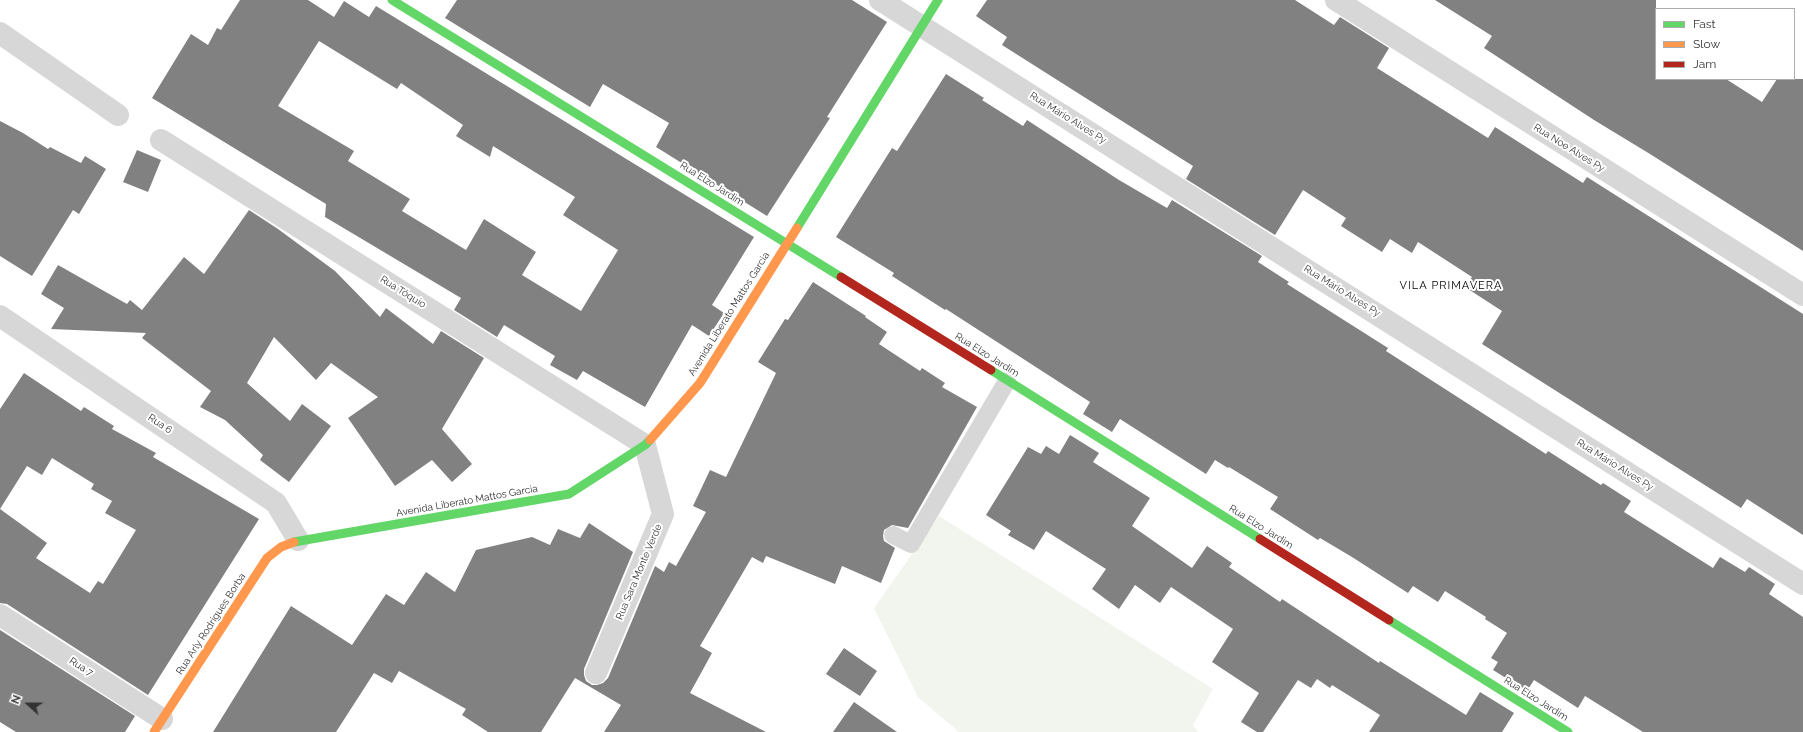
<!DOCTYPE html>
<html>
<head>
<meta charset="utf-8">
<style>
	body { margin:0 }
	#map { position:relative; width:1803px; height:732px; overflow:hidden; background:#fff; font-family:Raleway,sans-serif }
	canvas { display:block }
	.legend { position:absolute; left:1655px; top:8px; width:140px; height:72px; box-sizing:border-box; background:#fff; border:1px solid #adadad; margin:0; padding:5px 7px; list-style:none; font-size:12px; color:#333 }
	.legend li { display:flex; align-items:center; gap:8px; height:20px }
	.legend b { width:20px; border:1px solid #adadad }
	.north { position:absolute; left:8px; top:684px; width:40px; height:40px; -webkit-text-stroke:3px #fff; paint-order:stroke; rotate:291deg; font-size:11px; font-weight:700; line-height:16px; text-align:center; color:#333 }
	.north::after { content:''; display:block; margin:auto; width:14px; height:18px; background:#333; clip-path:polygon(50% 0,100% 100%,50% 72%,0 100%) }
</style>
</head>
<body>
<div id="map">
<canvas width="1803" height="732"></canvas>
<ul class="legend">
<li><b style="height:5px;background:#63d668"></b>Fast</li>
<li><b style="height:5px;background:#ff974d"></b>Slow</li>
<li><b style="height:5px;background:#b3261e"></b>Jam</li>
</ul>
<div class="north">N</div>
</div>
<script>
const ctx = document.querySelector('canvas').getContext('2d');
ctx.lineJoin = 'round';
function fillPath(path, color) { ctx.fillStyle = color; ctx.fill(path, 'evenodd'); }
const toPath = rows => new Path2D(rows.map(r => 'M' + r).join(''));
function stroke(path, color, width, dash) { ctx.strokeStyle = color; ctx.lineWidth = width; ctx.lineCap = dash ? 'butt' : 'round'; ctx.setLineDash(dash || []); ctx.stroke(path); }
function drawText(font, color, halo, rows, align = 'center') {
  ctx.font = font + ' Raleway,sans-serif'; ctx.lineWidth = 4; ctx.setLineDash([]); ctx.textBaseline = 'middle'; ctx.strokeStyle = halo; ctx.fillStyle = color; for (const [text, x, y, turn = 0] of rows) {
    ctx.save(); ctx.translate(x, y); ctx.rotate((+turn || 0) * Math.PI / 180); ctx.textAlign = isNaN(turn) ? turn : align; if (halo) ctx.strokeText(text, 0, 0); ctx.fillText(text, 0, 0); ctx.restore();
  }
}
fillPath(toPath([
	[939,516,1213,689,1193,725,1198,732,959,732,918,697,874,608]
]), '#f1f5ed');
fillPath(toPath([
	[240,0,308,0,334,17,344,1,369,17,376,6,754,237,712,305,724,313,709,336,692,325,645,407,583,371,577,380,550,365,555,356,504,325,497,337,454,310,461,298,325,217,326,204,152,98,191,34,208,45,217,28,221,30],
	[319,41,397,89,401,83,463,125,456,136,490,157,493,146,575,197,563,215,618,250,581,311,522,275,536,252,484,219,466,250,402,211,410,199,348,161,354,151,278,106],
	[457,0,852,0,887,22,827,117,830,118,767,216,656,147,669,123,603,84,590,107,445,18],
	[987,0,1295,0,1334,25,1340,17,1389,48,1377,68,1488,138,1495,127,1583,183,1587,177,1803,314,1803,535,1747,499,1741,508,1482,344,1502,311,1465,287,1472,277,1418,242,1412,253,1390,239,1382,252,1341,226,1346,218,1303,190,1275,235,1186,179,1193,166,1002,45,1007,37,976,16],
	[1435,0,1656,0,1656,79,1726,79,1762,102,1777,79,1803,79,1803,251,1650,154,1594,120,1484,48,1492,36],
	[946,74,984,98,982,100,1023,126,1027,120,1119,180,1167,208,1172,200,1262,256,1258,262,1289,282,1287,284,1388,348,1386,351,1546,454,1548,451,1601,485,1603,483,1631,501,1624,512,1713,568,1720,557,1745,572,1749,567,1775,584,1769,594,1803,617,1803,732,1643,732,1585,696,1578,708,1534,680,1527,691,1493,670,1498,662,1491,658,1507,633,1485,619,1486,617,1445,591,1438,602,1413,586,1408,593,1352,557,1320,538,1318,540,1270,509,1278,497,1229,467,1228,468,1215,460,1206,474,1120,419,1112,432,1083,414,1090,402,946,309,945,310,892,276,894,273,836,237,892,148,897,151],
	[0,121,23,133,48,149,50,147,81,163,85,156,106,169,79,214,73,210,32,276,0,256],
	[137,150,161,160,148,192,123,182],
	[249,210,278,229,335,271,380,317,386,308,433,344,441,331,484,358,442,429,472,464,452,482,432,460,395,486,348,418,378,397,331,363,316,380,274,337,247,383,290,421,302,404,331,426,289,482,260,460,263,455,225,420,200,407,211,391,142,338,146,333,51,329,64,308,41,294,58,265,127,304,130,300,142,310,184,257,204,274],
	[813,282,866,316,865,317,887,332,879,344,920,371,922,368,945,383,942,387,977,407,908,528,892,525,884,530,883,536,884,541,895,548,881,583,842,566,835,584,766,556,763,563,752,557,700,646,712,653,690,693,766,732,604,732,621,705,575,678,541,732,488,732,462,715,466,709,399,671,392,683,374,673,336,732,213,732,291,606,352,645,386,594,404,605,426,572,455,592,476,550,532,537,550,545,558,529,580,538,589,523,633,552,584,669,584,675,586,681,592,685,597,685,603,683,608,678,655,566,664,572,669,562,676,566,706,512,693,506,710,470,726,477,776,373,758,362,785,319,788,320],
	[24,373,81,411,84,407,114,426,112,429,156,453,153,457,259,519,148,695,7,604,0,603,0,509,47,543,36,558,90,593,98,581,103,584,136,530,105,513,112,501,91,489,94,484,52,458,42,475,27,466,0,509,0,409],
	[1070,435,1099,453,1093,462,1150,498,1132,526,1192,568,1207,546,1232,563,1229,567,1280,602,1282,599,1379,663,1380,661,1466,715,1480,692,1514,713,1502,732,1369,732,1380,715,1332,685,1330,688,1317,679,1311,688,1298,680,1263,732,1257,732,1241,722,1259,693,1212,662,1233,629,1171,587,1160,603,1135,585,1119,609,1092,589,1106,569,1046,531,1034,550,1008,535,1011,531,986,515,1028,447,1041,454,1046,446,1059,454],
	[0,630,135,716,125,732,16,732,0,722],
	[844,648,877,671,860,696,826,674],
	[854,702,897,732,833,732]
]), '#818181');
stroke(toPath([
	[893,535,911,544,1007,381]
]), '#d7d7d7', 18);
stroke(toPath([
	[880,0,1803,584],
	[1336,0,1803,295],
	[0,33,118,115],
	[161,140,645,445,663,514,596,673],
	[0,316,276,503,298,540],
	[0,615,162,719]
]), '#d7d7d7', 22);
stroke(toPath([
	[392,0,841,277],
	[797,228,938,0],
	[991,370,1260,539],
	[294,542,569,494,645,445,650,440],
	[1389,620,1568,732]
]), '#63d668', 9);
stroke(toPath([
	[650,440,700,383,797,228],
	[154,732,267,558,281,547,294,542]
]), '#ff974d', 9);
stroke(toPath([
	[841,277,991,370],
	[1260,539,1389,620]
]), '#b3261e', 9);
drawText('10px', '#333', '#fff', [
	["Rua Mário Alves Py",1068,118,32],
	["Rua Noe Alves Py",1569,148,32],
	["Rua Elzo Jardim",712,184,32],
	["Rua Mário Alves Py",1342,291,32],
	["Rua Tóquio",403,292,32],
	["Avenida Liberato Mattos Garcia",729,314,-58],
	["Rua Elzo Jardim",987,355,32],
	["Rua 6",160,424,34],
	["Rua Mário Alves Py",1615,465,32],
	["Avenida Liberato Mattos Garcia",467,501,-10],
	["Rua Elzo Jardim",1261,527,32],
	["Rua Sara Monte Verde",639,572,-67],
	["Rua Arly Rodrigues Borba",211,624,-57],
	["Rua 7",81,667,33],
	["Rua Elzo Jardim",1536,699,32]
]);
ctx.letterSpacing = '1px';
drawText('11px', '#000', '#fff', [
	["VILA PRIMAVERA",1451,286]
]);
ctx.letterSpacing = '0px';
</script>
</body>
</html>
